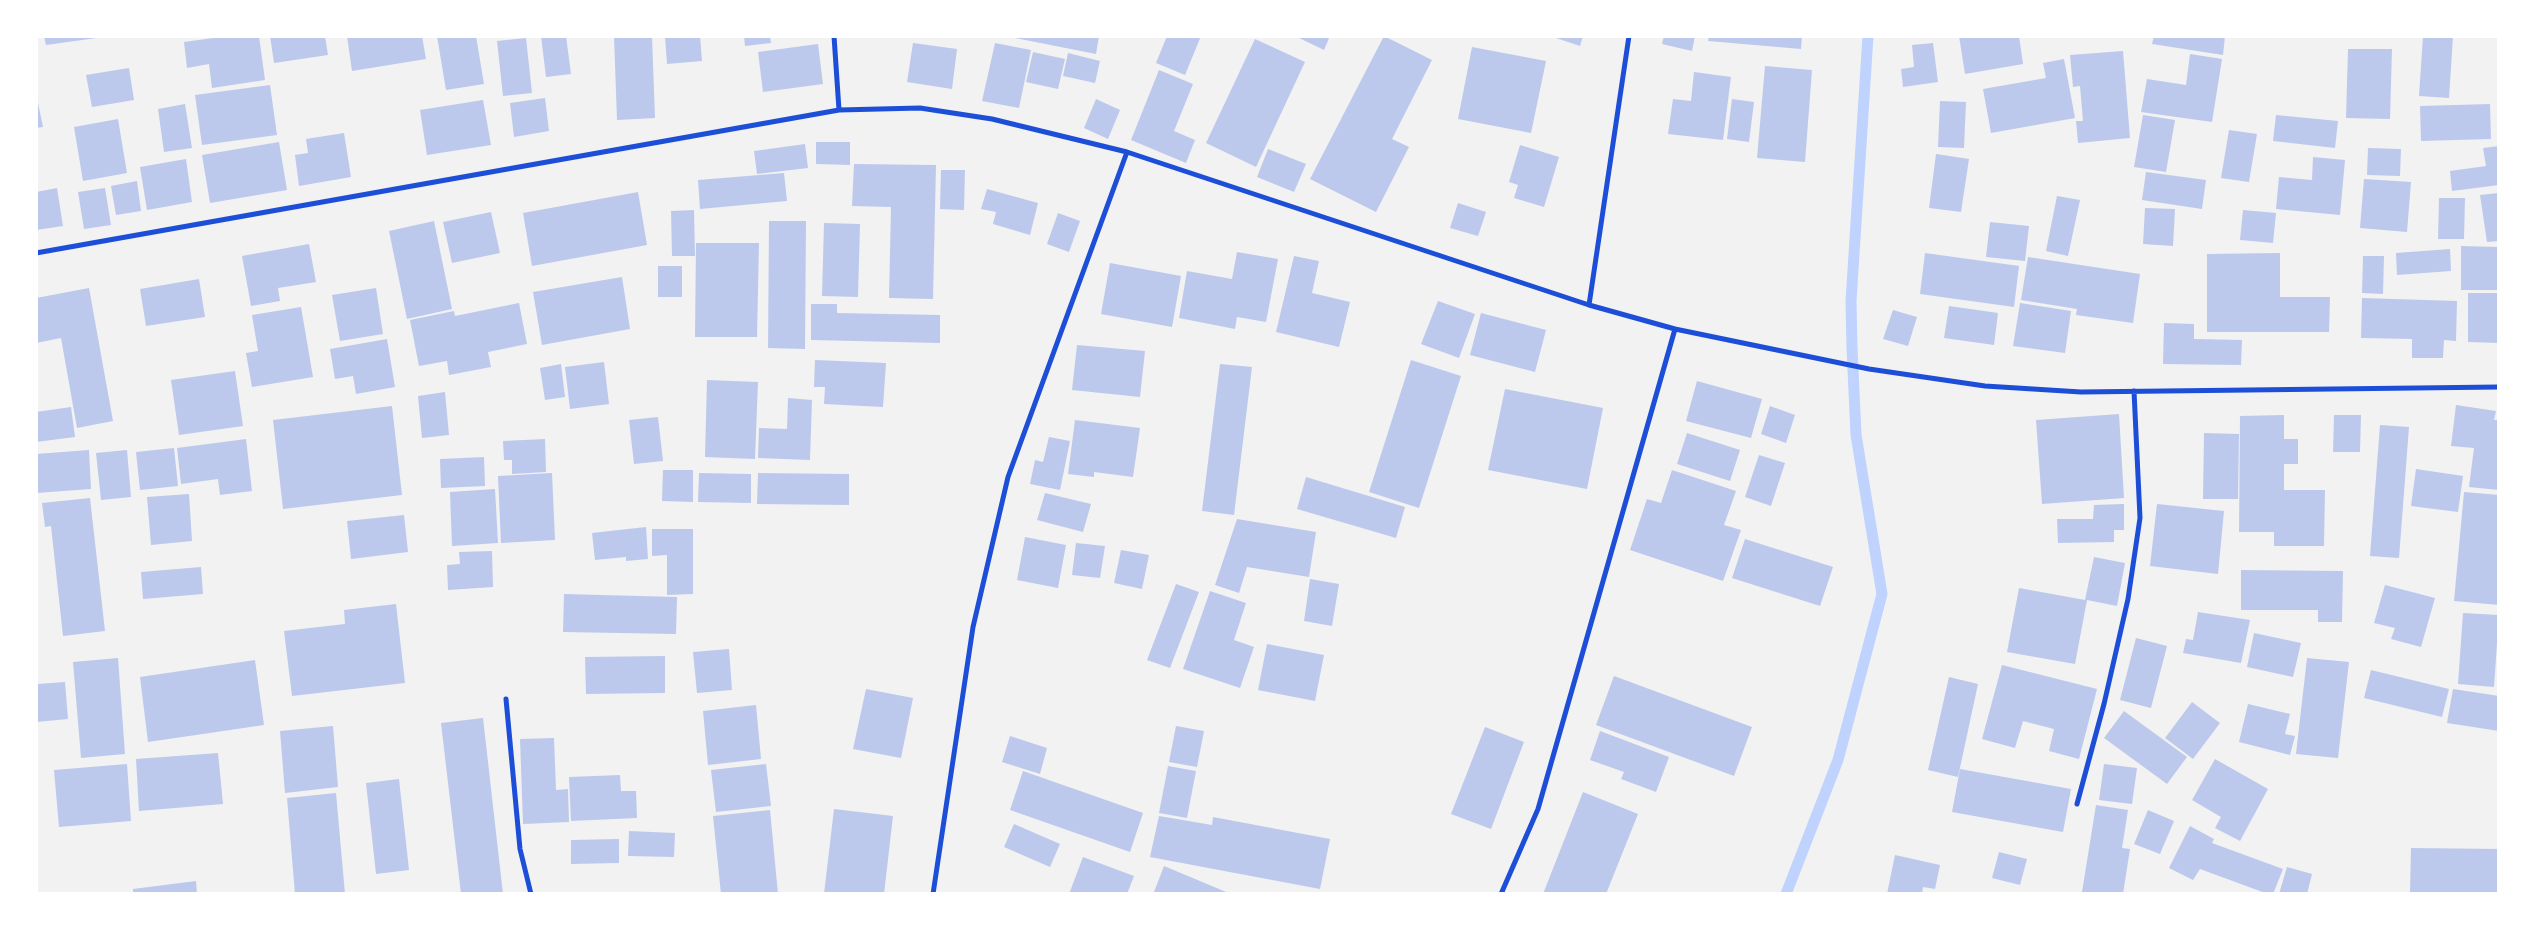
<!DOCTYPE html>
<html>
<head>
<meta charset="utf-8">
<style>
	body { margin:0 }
	#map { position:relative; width:2535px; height:930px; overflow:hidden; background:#f2f2f2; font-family:"Public Sans",sans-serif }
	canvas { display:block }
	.frame { position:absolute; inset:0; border:38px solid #fff; pointer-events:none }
</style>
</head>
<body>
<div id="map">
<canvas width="2535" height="930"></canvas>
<div class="frame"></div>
</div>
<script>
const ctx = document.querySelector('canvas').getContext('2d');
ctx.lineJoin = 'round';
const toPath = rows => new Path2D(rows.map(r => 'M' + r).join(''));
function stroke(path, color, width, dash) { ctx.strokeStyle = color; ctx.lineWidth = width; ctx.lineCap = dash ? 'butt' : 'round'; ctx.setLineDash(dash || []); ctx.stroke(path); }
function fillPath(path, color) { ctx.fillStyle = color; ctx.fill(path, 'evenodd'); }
stroke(toPath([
	[1786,894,1838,760,1882,594,1856,435,1852,348,1851,301,1868,36]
]), '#bfd3fe', 11);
fillPath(toPath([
	[44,36,104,36,104,37,46,45],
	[228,36,259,36,265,80,212,88,209,64,187,68,184,42],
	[270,36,325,36,328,55,274,63],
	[347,36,422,36,426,59,352,71],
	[437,36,476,36,484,84,446,90],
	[541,36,566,36,571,74,546,77],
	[614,36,652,36,655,118,617,120],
	[665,36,700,36,702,61,667,64],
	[744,36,770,36,771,43,745,46],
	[1005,36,1099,36,1096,54],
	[1167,36,1201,36,1185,75,1156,63],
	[1295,36,1330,36,1324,50],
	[1384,36,1432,60,1392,139,1409,147,1376,212,1310,179],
	[1550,36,1583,36,1580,46],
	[1664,36,1695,36,1692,51,1662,44],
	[1709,36,1802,36,1801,49,1708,41],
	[1959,36,2019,36,2023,64,1965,74],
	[2154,36,2225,36,2223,55,2152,44],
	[2423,36,2453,36,2449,98,2419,96],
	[526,38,532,93,503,96,497,41],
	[1255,39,1305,62,1256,167,1206,143],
	[913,43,957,49,952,89,907,82],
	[995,43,1031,50,1019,108,982,101],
	[1933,43,1938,82,1903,87,1901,69,1914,67,1912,45],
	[818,44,823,84,763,92,758,52],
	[1472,47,1546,61,1531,133,1458,119],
	[2348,49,2392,49,2390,119,2346,118],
	[2123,51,2130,138,2078,143,2076,121,2083,121,2080,86,2073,87,2070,55],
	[1033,52,1065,59,1058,89,1026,82],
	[1068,53,1100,61,1095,83,1063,76],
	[2190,54,2222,59,2212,122,2141,112,2147,79,2186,85],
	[2064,59,2075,118,1991,133,1983,89,2046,78,2043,63],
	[1765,66,1812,70,1805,162,1757,158],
	[129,68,134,100,92,107,86,75],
	[1159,70,1193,84,1174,131,1195,140,1186,163,1131,140],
	[1694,72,1731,77,1723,140,1668,134,1673,99,1691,101],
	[270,85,277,135,202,145,195,95],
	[36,93,43,127,36,128],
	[545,98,549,131,514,137,510,103],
	[1096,99,1120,110,1108,139,1084,128],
	[1732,99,1754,102,1749,142,1727,139],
	[483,100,491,145,427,155,420,110],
	[1940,101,1966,102,1964,148,1938,147],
	[185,104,192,148,164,152,158,109],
	[2490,104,2491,139,2421,141,2420,106],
	[2143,115,2175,120,2166,172,2134,167],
	[2276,115,2338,121,2335,148,2273,141],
	[118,119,127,173,83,181,74,127],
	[2229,130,2257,134,2249,182,2221,178],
	[344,133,351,177,299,186,295,155,308,153,306,139],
	[279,142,287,190,210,203,202,155],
	[816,142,850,142,850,165,816,164],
	[805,144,808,168,757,174,754,151],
	[1520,145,1559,157,1544,207,1514,198,1518,185,1509,182],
	[2499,146,2499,185,2452,191,2450,171,2486,166,2483,148],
	[2368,148,2401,149,2400,176,2367,175],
	[1268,149,1306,164,1294,192,1257,177],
	[1936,154,1969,159,1961,212,1929,208],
	[2313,157,2345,160,2340,215,2276,209,2279,177,2312,180],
	[186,159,192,202,147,210,140,167],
	[854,164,936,165,933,299,889,298,891,207,852,206],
	[941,170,965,170,964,210,940,209],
	[2146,172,2206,180,2202,209,2142,200],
	[784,173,787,201,700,209,698,180],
	[2364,179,2411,182,2407,232,2360,228],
	[137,181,141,211,116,215,111,186],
	[57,188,63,226,36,230,36,192],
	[105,188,111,225,84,229,78,192],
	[987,189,1038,203,1030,235,993,224,996,212,981,209],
	[638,192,647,245,532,266,523,213],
	[2499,193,2499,241,2487,242,2480,195],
	[2057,196,2080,200,2068,256,2046,251],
	[2439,198,2465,198,2464,239,2438,239],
	[1458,203,1486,212,1478,236,1450,228],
	[2145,208,2175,209,2173,246,2143,244],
	[694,210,695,256,672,256,671,211],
	[2243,210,2276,213,2273,243,2240,240],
	[491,212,500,253,452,263,443,222],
	[1058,213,1080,221,1069,252,1047,244],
	[434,221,452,309,407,319,389,231],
	[769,221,806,221,805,349,768,348],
	[1990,222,2029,226,2025,261,1986,257],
	[824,223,860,224,858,297,822,296],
	[696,243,759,243,757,337,695,337],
	[309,244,316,282,278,288,280,301,251,306,242,256],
	[2461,246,2497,247,2497,290,2461,290],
	[2450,249,2451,271,2397,275,2396,253],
	[1237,252,1278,259,1266,322,1237,317,1235,329,1179,318,1187,271,1232,279],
	[1925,253,2019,266,2014,307,1920,294],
	[2280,253,2280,297,2330,297,2329,332,2207,332,2207,254],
	[1294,256,1319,261,1312,293,1350,302,1339,347,1276,332],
	[2363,256,2384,256,2383,294,2362,293],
	[2028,257,2140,274,2133,323,2076,315,2077,309,2021,300],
	[1110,263,1181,276,1172,327,1101,314],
	[658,266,682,266,682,297,658,297],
	[622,277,630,329,542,345,533,292],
	[199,279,205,317,146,326,140,289],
	[89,288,113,421,77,428,61,338,36,343,36,298],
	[376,288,383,334,340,341,332,295],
	[2468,293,2499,293,2499,343,2468,342],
	[2362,298,2457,301,2456,341,2444,340,2443,358,2412,358,2412,339,2361,338],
	[1438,301,1475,314,1459,358,1421,344],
	[519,303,527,344,488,352,491,367,449,375,447,361,419,366,410,320,454,311,455,316],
	[2020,303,2071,311,2065,353,2013,346],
	[811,304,837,304,837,313,940,315,940,343,811,340],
	[1949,306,1998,313,1994,345,1944,338],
	[301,307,313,377,252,387,246,353,258,351,252,315],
	[1893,310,1917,317,1908,346,1883,339],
	[1481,313,1546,330,1535,372,1470,355],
	[2164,323,2194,324,2194,339,2242,340,2241,365,2163,364],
	[387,339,395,387,356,394,353,376,335,379,330,349],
	[1077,345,1145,351,1140,397,1072,390],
	[815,360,886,363,883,407,824,404,825,387,814,387],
	[1411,360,1461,376,1419,508,1369,492],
	[604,362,609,404,570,409,565,367],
	[561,364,565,397,545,400,540,368],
	[1220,364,1252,367,1234,515,1202,511],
	[235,371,243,426,179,435,171,380],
	[707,380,758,382,755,459,705,457],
	[1697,381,1762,399,1751,438,1686,421],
	[1505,389,1603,408,1587,489,1488,470],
	[445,392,449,435,422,438,418,396],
	[788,398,812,400,810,460,758,458,759,428,787,429],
	[2456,405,2496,411,2494,420,2499,420,2499,490,2469,487,2474,448,2451,446],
	[392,406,402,495,283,509,273,420],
	[1770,406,1795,415,1786,443,1761,434],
	[71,407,75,437,36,442,36,412],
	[2119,414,2124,498,2042,504,2036,420],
	[2284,415,2284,439,2298,439,2298,464,2284,464,2284,490,2325,490,2324,546,2274,546,2274,532,2239,532,2240,416],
	[2334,415,2361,415,2360,452,2333,452],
	[658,417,663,461,634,464,629,420],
	[1075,420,1140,428,1133,477,1094,472,1094,477,1068,474],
	[2380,425,2409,427,2399,558,2370,556],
	[1687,433,1740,450,1730,481,1677,464],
	[2204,433,2239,434,2238,499,2203,499],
	[1049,437,1070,441,1060,490,1030,484,1035,460,1043,462],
	[246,439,252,491,220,495,218,479,181,484,177,448],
	[545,439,546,472,512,474,512,460,504,460,503,441],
	[174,448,178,486,140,490,136,452],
	[89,450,91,489,36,493,36,454],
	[127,450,131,497,101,500,96,453],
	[1759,455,1785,463,1771,506,1745,497],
	[484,457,485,486,441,488,440,459],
	[2416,469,2463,476,2458,512,2411,506],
	[663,470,693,470,693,502,662,501],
	[1672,470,1736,491,1724,525,1741,530,1723,581,1630,550,1647,499,1661,503],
	[552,473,555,540,501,543,498,476],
	[699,473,751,474,751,503,698,502],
	[758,473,849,474,849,505,757,504],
	[1306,477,1405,507,1396,538,1297,509],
	[495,489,498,543,452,546,450,492],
	[2464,492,2499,495,2499,605,2454,601],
	[1045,493,1091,504,1083,532,1037,520],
	[189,494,192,541,151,545,147,497],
	[90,498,105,631,63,636,51,526,45,527,42,503],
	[2124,504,2124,530,2114,530,2114,542,2058,543,2057,519,2093,519,2094,505],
	[2157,504,2224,511,2218,574,2150,566],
	[404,515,408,552,351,559,347,521],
	[1237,519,1316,532,1309,577,1247,567,1239,593,1215,585],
	[646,527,648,559,626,561,626,557,595,560,592,533],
	[652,529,693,529,693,594,667,595,667,555,652,556],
	[1025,537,1066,545,1058,588,1017,580],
	[1745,539,1833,567,1820,606,1732,578],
	[1076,543,1105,546,1100,578,1072,575],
	[1121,550,1149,555,1142,589,1114,583],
	[492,551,493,587,448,590,447,565,460,564,459,552],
	[2094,557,2125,563,2117,606,2087,600,2075,664,2007,652,2019,588,2085,600],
	[201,567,203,594,143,599,141,572],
	[2241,570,2343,571,2342,622,2318,622,2318,610,2241,610],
	[1310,579,1339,584,1332,626,1304,621],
	[1176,584,1199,592,1170,668,1147,660],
	[2385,585,2435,598,2421,647,2391,639,2395,628,2374,623],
	[1210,591,1246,603,1234,640,1254,647,1240,688,1183,669],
	[564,594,677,597,676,634,563,632],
	[396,604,405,683,292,696,284,631,345,624,344,610],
	[2198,612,2250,620,2241,663,2183,653,2186,639,2193,640],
	[2463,613,2499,615,2494,687,2458,684],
	[2254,633,2301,643,2293,677,2247,667],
	[2136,638,2167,646,2151,708,2120,700],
	[1267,644,1324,655,1315,701,1258,690],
	[729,649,732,690,697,693,693,652],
	[665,656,665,693,586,694,585,657],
	[118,658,125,754,81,758,73,662],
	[2307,658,2349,662,2338,758,2296,754],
	[255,660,264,725,148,742,140,677],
	[2002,665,2097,689,2079,759,2049,751,2054,729,2023,721,2015,748,1982,739],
	[2371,670,2449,689,2442,717,2364,698],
	[36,674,38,684,65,682,68,719,36,722],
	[1614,676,1752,727,1734,776,1596,725],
	[1949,677,1978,684,1958,777,1928,770],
	[866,689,913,698,901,758,853,749],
	[2453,689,2499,696,2499,731,2447,723],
	[2192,702,2220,723,2193,759,2165,738],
	[2248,704,2290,714,2285,734,2295,736,2290,755,2239,742],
	[756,705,761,759,708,765,703,711],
	[2124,711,2187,757,2167,784,2104,738],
	[483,718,503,894,461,894,441,723],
	[333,726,338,787,285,793,280,731],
	[1176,726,1204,731,1197,767,1169,762],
	[1485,727,1524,742,1491,829,1451,814],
	[1600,731,1669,757,1656,792,1621,779,1624,772,1590,760],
	[1010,736,1047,748,1040,774,1002,762],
	[554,738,556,790,568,789,569,822,523,824,520,739],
	[218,753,223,804,139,811,136,759],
	[2215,759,2268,789,2240,841,2215,828,2221,817,2192,800],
	[127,764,131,821,59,827,54,770],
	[766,764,771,806,716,812,711,770],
	[2104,764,2137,768,2132,804,2099,800],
	[1168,766,1196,771,1187,818,1159,813],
	[1960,769,2071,789,2063,832,1952,812],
	[1023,771,1143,813,1130,852,1010,810],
	[620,775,621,791,636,791,637,818,571,821,569,777],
	[399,779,409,870,376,874,366,783],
	[1583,792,1638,814,1606,894,1543,894],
	[336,793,345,894,295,894,287,798],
	[2096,805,2128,810,2122,848,2130,849,2123,894,2082,892],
	[834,809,893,816,884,894,824,894],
	[770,810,778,894,721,894,713,816],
	[2148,810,2174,821,2160,854,2134,844],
	[1159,816,1212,825,1213,817,1330,839,1320,889,1150,857],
	[1014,824,1060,844,1050,867,1004,847],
	[2190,826,2214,839,2212,843,2283,869,2273,894,2268,894,2200,869,2193,880,2169,868],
	[629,831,675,833,674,857,628,856],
	[619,839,619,863,571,864,571,840],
	[2411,848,2499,849,2499,894,2410,893],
	[1999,852,2027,859,2020,885,1992,878],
	[1895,855,1940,865,1935,889,1923,887,1922,894,1887,894],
	[1083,857,1134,876,1127,894,1069,894],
	[1164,866,1231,894,1158,894,1154,892],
	[2287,867,2312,874,2307,894,2279,894],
	[196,881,197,894,133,894,133,889]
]), '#bdc9ec');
stroke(toPath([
	[834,36,839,110],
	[36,253,839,110,920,108,992,119,1127,152,1589,305,1675,329,1869,369,1985,386,2081,392,2499,387],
	[1589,305,1629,36],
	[506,699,520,849,531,894],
	[2077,804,2104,704,2128,599,2140,518,2134,391],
	[933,894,973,627,1008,477,1127,152],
	[1501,894,1538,809,1675,329]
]), '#1d4ed8', 5);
</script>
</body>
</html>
